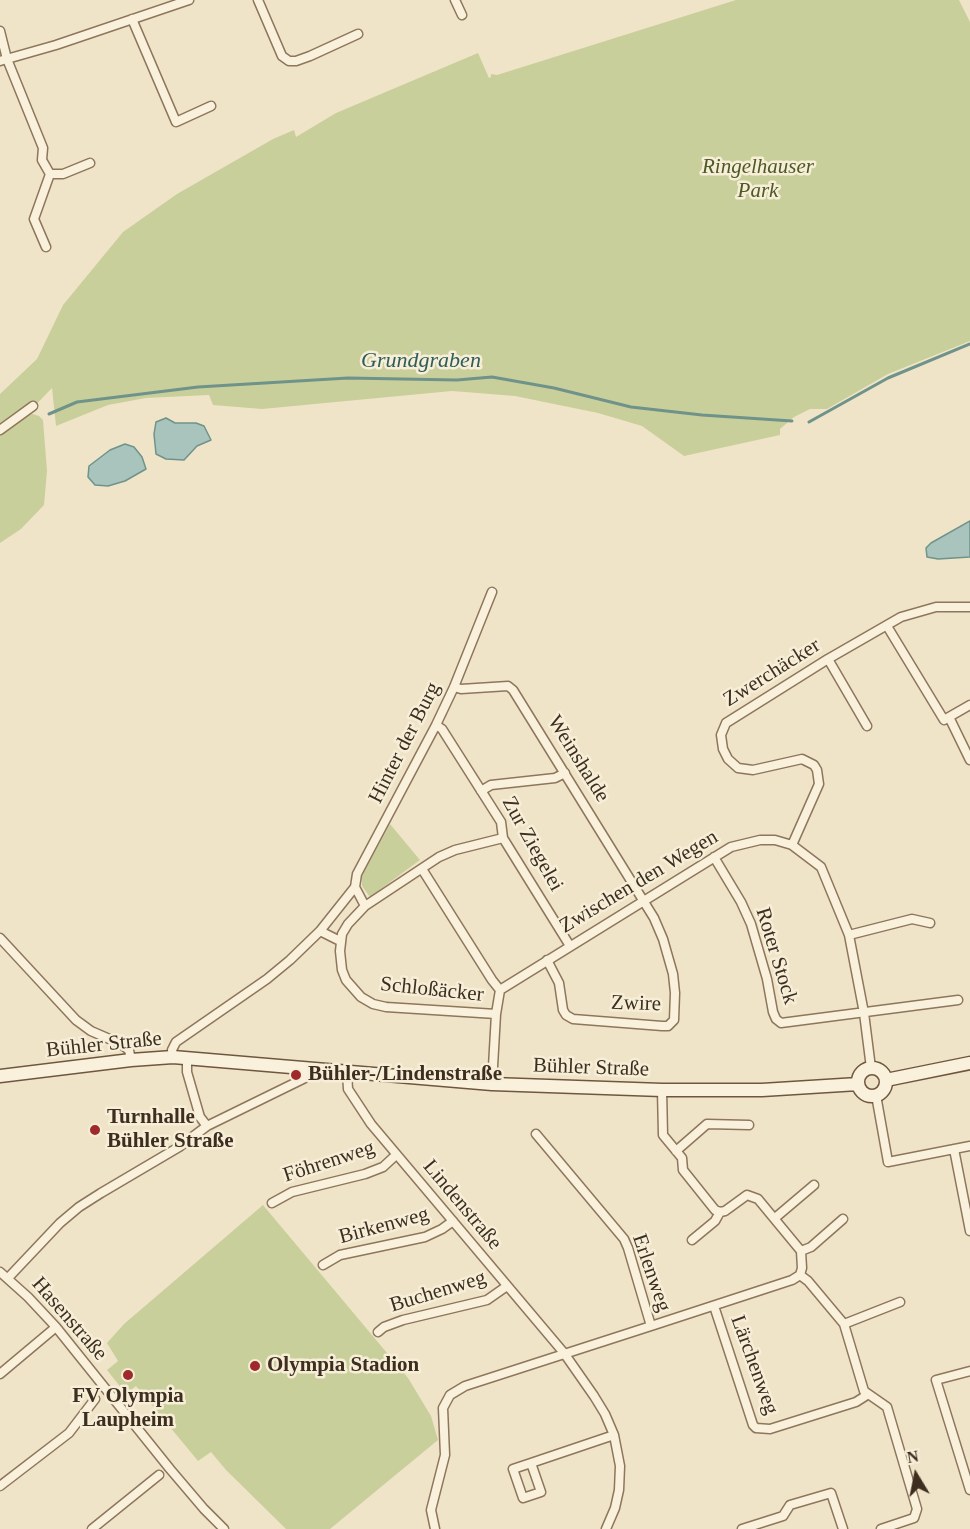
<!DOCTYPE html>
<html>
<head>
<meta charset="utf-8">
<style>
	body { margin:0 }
	#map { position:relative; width:970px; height:1529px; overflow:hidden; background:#f0e4c8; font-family:"Times New Roman",serif }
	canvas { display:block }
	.north { position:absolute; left:886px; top:1445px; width:60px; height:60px; -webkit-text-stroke:4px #f7eed8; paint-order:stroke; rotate:350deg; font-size:16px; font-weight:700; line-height:24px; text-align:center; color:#3d2e20 }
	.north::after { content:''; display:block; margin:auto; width:21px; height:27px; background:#3d2e20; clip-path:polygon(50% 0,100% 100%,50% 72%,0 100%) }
</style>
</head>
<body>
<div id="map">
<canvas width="970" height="1529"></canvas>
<div class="north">N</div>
</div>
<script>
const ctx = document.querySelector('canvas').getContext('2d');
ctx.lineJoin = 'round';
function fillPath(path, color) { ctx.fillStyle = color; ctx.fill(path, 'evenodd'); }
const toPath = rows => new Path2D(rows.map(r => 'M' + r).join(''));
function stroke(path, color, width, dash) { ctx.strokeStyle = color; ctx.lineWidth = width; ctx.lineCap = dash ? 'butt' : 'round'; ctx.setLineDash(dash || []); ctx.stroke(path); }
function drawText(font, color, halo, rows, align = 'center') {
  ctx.font = font + ' "Times New Roman",serif'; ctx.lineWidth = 5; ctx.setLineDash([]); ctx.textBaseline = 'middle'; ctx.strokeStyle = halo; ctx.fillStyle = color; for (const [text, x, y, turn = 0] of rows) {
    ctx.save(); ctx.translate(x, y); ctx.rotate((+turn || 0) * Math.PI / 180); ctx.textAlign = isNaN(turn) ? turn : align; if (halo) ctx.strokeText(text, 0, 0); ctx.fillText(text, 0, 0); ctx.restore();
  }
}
fillPath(toPath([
	[736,0,959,0,970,22,970,341,888,374,827,409,810,409,794,417,780,429,780,435,684,456,642,426,598,413,515,396,452,391,262,409,213,405,209,395,146,398,108,405,56,426,52,388,26,415,33,414,39,416,43,420,47,471,44,505,21,529,0,543,0,394,37,359,63,305,123,232,177,194,273,139,294,130,296,137,336,113,478,53,489,78,491,77,491,74,497,75],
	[390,824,420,860,370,897,362,886,362,876],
	[263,1205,408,1378,431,1416,438,1440,330,1529,286,1529,226,1470,211,1452,198,1461,136,1386,126,1394,107,1370,118,1361,107,1343,124,1324]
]), '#c9cf9b');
const water = toPath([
	[166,418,175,423,196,423,204,426,211,440,197,446,184,460,166,459,156,454,154,434,156,422,166,418],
	[125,444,134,447,142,457,146,469,125,481,108,486,95,485,88,477,89,466,110,450,125,444],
	[970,521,970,557,938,559,927,557,926,548,931,543,970,521]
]);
fillPath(water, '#a9c4bc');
stroke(water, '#6f938a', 1.5);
stroke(toPath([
	[49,414,77,402,198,387,348,378,457,380,492,377,554,388,631,407,702,415,792,421],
	[809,422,888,378,970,344]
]), '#6f938a', 3);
const street = toPath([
	[258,0,282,56,289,61,296,61,310,56,358,34],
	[455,0,462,15],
	[132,19,176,122,211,106],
	[0,31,7,59,43,148,42,160,50,174,34,219,46,247],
	[0,61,56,45,189,0],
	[50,174,63,174,90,163],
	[0,430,33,406],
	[887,626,944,720,949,717,970,760],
	[828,659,867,726],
	[454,687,461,689,508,686,513,690,654,918,663,939,673,974,675,993,674,1020,668,1026,662,1026,573,1019,566,1015,563,1010,559,983,547,960],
	[949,717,970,705],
	[436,725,442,729,501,822,503,838,570,946],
	[481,791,491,785,555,778,565,773],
	[792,845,819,784,817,770,814,765,802,759,753,770,738,768,728,759,723,749,721,735,726,723,828,659,901,617,936,607,970,607],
	[714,857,741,902,751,924,767,979,773,1012,776,1019,781,1023,958,1000],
	[422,869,492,980,500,990],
	[365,906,355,887,357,874,436,725,454,687,492,592],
	[320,931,340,941],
	[849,935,912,919,930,923],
	[0,938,76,1020,91,1031,121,1044,129,1050,131,1060],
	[496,1014,386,1007,373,1004,361,997,346,980,342,970,340,951,342,934,348,924,365,906,439,857,455,850,503,838],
	[173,1057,172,1050,176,1042,267,979,290,960,320,931,355,887],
	[347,1073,348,1089,371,1124,564,1353,594,1396,605,1414,614,1435,620,1466,619,1490,615,1508,606,1529],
	[492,1084,496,1014,500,990,731,847,760,840,775,840,792,845,821,867,849,935,864,1013,871,1068],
	[876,1095,888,1162,970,1146],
	[207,1126,305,1078,306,1070],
	[954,1149,970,1231],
	[676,1151,707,1124,749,1125],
	[272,1203,292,1192,365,1174,383,1167,396,1155],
	[775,1218,814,1185],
	[692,1240,715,1221,720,1212],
	[801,1251,811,1247,843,1219],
	[323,1265,340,1255,425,1237,442,1229,453,1221],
	[0,1272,28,1297,56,1327,170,1469,204,1509,224,1529],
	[800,1275,808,1281,844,1324,864,1391,887,1407,917,1509,914,1518,881,1529],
	[8,1278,60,1223,79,1207,101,1193,179,1147,207,1126,200,1117,187,1072,187,1058],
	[714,1306,753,1425,756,1428,770,1429,856,1402,867,1395],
	[844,1324,900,1302],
	[651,1326,792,1280,800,1275,802,1268,801,1251,758,1199,747,1195,725,1211,720,1212,715,1210,683,1170,682,1158,663,1135,662,1090],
	[378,1332,384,1327,403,1320,487,1300,507,1286],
	[970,1371,936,1380,970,1490],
	[0,1374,56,1327],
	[531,1463,541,1492,523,1498,513,1469,531,1463,614,1435],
	[0,1486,69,1433,95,1399],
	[92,1529,159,1475],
	[435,1529,431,1510,445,1455,443,1408,450,1395,465,1386,651,1326,628,1248,624,1239,536,1134],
	[742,1529,783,1516,790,1505,831,1493,843,1529]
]);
const secondary = toPath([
	'858 1082a14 14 0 1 1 28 0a14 14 0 1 1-28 0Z',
	[0,1076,131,1060,173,1057,492,1084,662,1090,762,1090,858,1084],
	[886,1080,970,1063]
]);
stroke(street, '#8d765c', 11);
stroke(secondary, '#6f573f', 15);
stroke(street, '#faf1dc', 8);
stroke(secondary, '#faf1dc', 12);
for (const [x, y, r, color] of [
	[296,1075,6,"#9e2a2b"],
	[95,1130,6,"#9e2a2b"],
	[255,1366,6,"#9e2a2b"],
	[128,1375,6,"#9e2a2b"]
]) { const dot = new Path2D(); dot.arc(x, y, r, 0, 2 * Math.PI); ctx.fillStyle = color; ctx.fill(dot); stroke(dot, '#f7eed8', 2); }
drawText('italic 21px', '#4d5a26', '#f7eed8', [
	["Ringelhauser",758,167],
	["Park",758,191]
]);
drawText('21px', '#3d2e20', '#f7eed8', [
	["Zwerchäcker",772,673,-32],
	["Hinter der Burg",405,743,-63],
	["Weinshalde",578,759,58],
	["Zur Ziegelei",532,844,61],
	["Zwischen den Wegen",639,882,-31],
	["Roter Stock",776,956,73],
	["Schloßäcker",432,990,6],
	["Zwire",636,1004,2],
	["Bühler Straße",104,1045,-6],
	["Bühler Straße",591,1068,2],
	["Föhrenweg",329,1162,-18],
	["Lindenstraße",462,1205,50],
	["Birkenweg",384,1226,-15],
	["Erlenweg",651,1273,71],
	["Buchenweg",438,1292,-17],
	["Hasenstraße",69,1319,49],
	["Lärchenweg",754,1365,70]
]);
drawText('bold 21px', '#3d2e20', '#f7eed8', [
	["Bühler-/Lindenstraße",308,1075],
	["Turnhalle",107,1118],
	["Bühler Straße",107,1142],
	["Olympia Stadion",267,1366],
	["FV Olympia",128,1397,"center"],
	["Laupheim",128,1421,"center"]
], 'left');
drawText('italic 22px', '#2f5d5a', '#f7eed8', [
	["Grundgraben",421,361]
]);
</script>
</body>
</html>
